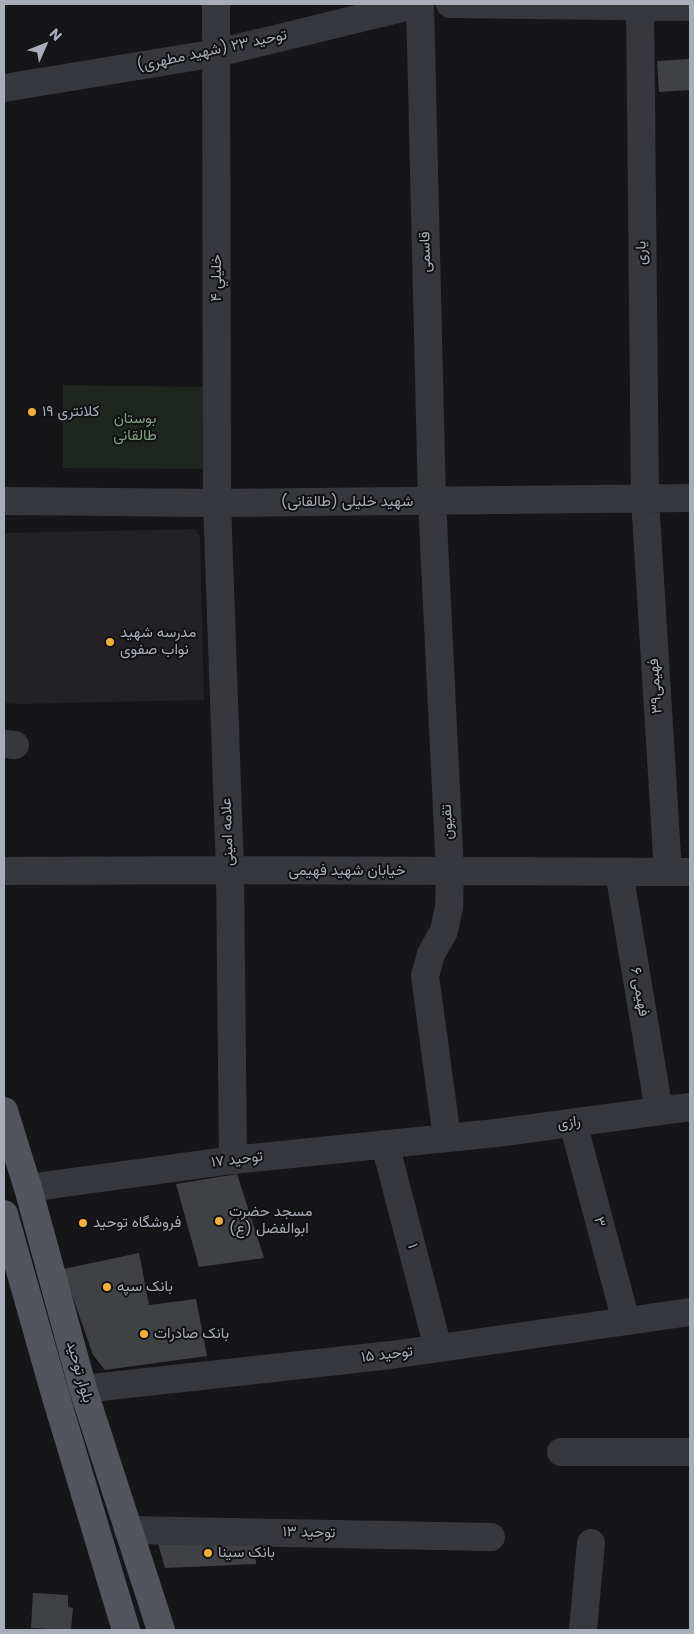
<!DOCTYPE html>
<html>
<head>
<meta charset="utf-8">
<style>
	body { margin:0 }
	#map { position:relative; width:694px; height:1634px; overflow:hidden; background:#161618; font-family:Poppins,sans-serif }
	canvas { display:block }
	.frame { position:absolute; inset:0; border:5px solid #a8adb8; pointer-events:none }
	.north { position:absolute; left:20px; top:20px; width:50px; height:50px; -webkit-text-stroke:4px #111113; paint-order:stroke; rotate:46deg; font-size:14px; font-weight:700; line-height:20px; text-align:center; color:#a8adb8 }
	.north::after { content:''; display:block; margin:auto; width:18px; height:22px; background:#a8adb8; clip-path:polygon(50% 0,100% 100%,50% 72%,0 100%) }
</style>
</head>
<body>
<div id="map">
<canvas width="694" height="1634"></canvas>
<div class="frame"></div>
<div class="north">N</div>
</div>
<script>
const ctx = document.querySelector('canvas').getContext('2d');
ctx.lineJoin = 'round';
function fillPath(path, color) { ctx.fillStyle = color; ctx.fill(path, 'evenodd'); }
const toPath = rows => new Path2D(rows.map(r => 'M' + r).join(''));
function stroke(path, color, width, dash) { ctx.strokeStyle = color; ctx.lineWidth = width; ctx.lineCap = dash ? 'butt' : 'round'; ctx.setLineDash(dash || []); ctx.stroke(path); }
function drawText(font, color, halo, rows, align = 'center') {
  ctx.font = font + ' Poppins,Vazirmatn,sans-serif'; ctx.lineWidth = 4; ctx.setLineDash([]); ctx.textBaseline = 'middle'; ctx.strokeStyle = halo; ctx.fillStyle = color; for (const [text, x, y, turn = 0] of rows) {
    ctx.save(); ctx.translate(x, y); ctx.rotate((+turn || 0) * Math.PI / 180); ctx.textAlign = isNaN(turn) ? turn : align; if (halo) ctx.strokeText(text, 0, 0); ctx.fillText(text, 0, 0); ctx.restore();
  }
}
fillPath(toPath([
	[195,529,200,537,204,700,19,704,4,703,4,533]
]), '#222225');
fillPath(toPath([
	[63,385,208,387,208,469,63,468]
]), '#1e261f');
fillPath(toPath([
	[690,59,690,90,659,92,657,61],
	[237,1174,264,1258,199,1267,176,1184],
	[139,1253,149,1305,196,1299,207,1356,105,1370,93,1355,63,1269],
	[157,1540,255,1542,256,1564,165,1568],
	[33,1593,68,1595,68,1607,73,1608,71,1630,31,1628]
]), '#404145');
stroke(toPath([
	[216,4,217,503,230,870,233,1160],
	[420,4,432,501,450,872,449,907,444,931,431,954,425,976,447,1138],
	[450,4,690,7],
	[640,4,645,499,668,872],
	[4,88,217,53,419,4],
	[4,501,217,503,690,498],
	[4,744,15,745],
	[4,871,230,870,690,872],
	[619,872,659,1111],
	[573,1123,626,1321],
	[385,1144,438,1348],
	[28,1188,233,1160,496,1133,690,1107],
	[83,1389,391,1355,690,1312],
	[561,1452,690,1452],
	[128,1530,491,1537],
	[583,1630,591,1543]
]), '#37383d', 28);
stroke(toPath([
	[4,1111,28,1188,83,1389,161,1630],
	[4,1214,55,1394,126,1630]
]), '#53555c', 28);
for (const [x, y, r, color] of [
	[32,412,5,"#f2b134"],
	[110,642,5,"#f2b134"],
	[219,1221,5,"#f2b134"],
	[83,1223,5,"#f2b134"],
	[107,1287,5,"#f2b134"],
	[144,1334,5,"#f2b134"],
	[208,1553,5,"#f2b134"]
]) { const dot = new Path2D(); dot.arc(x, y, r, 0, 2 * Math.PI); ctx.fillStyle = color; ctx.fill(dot); stroke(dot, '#111113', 2); }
drawText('15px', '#a8adb8', '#111113', [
	["توحید ۲۳ (شهید مطهری)",212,51,-12],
	["قاسمی",426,252,-91],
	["یاری",642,253,-91],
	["خليلي ۴",217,278,-90],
	["شهید خلیلی (طالقانی)",347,502],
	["فهیمی۳۹",656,686,-94],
	["تقیون",448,822,-93],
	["علامه امینی",228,832,-92],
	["خیابان شهید فهیمی",347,871],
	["فهیمی ۶",639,992,80],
	["رازی",569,1123,-7],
	["توحید ۱۷",237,1160,-7],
	["۳",599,1222,75],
	["۱",412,1246,75],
	["توحید ۱۵",387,1355,-7],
	["بلوار توحید",79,1372,74],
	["توحید ۱۳",309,1533,1]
]);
drawText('15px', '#a8adb8', '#111113', [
	["کلانتری ۱۹",42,412],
	["مدرسه شهید",120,633],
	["نواب صفوی",120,650],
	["مسجد حضرت",229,1212],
	["ابوالفضل (ع)",229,1229],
	["فروشگاه توحید",93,1223],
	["بانک سپه",117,1287],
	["بانک صادرات",154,1334],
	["بانک سینا",218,1553]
], 'left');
drawText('15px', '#7fa381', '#111113', [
	["بوستان",135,419],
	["طالقانی",135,436]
]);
</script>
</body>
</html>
